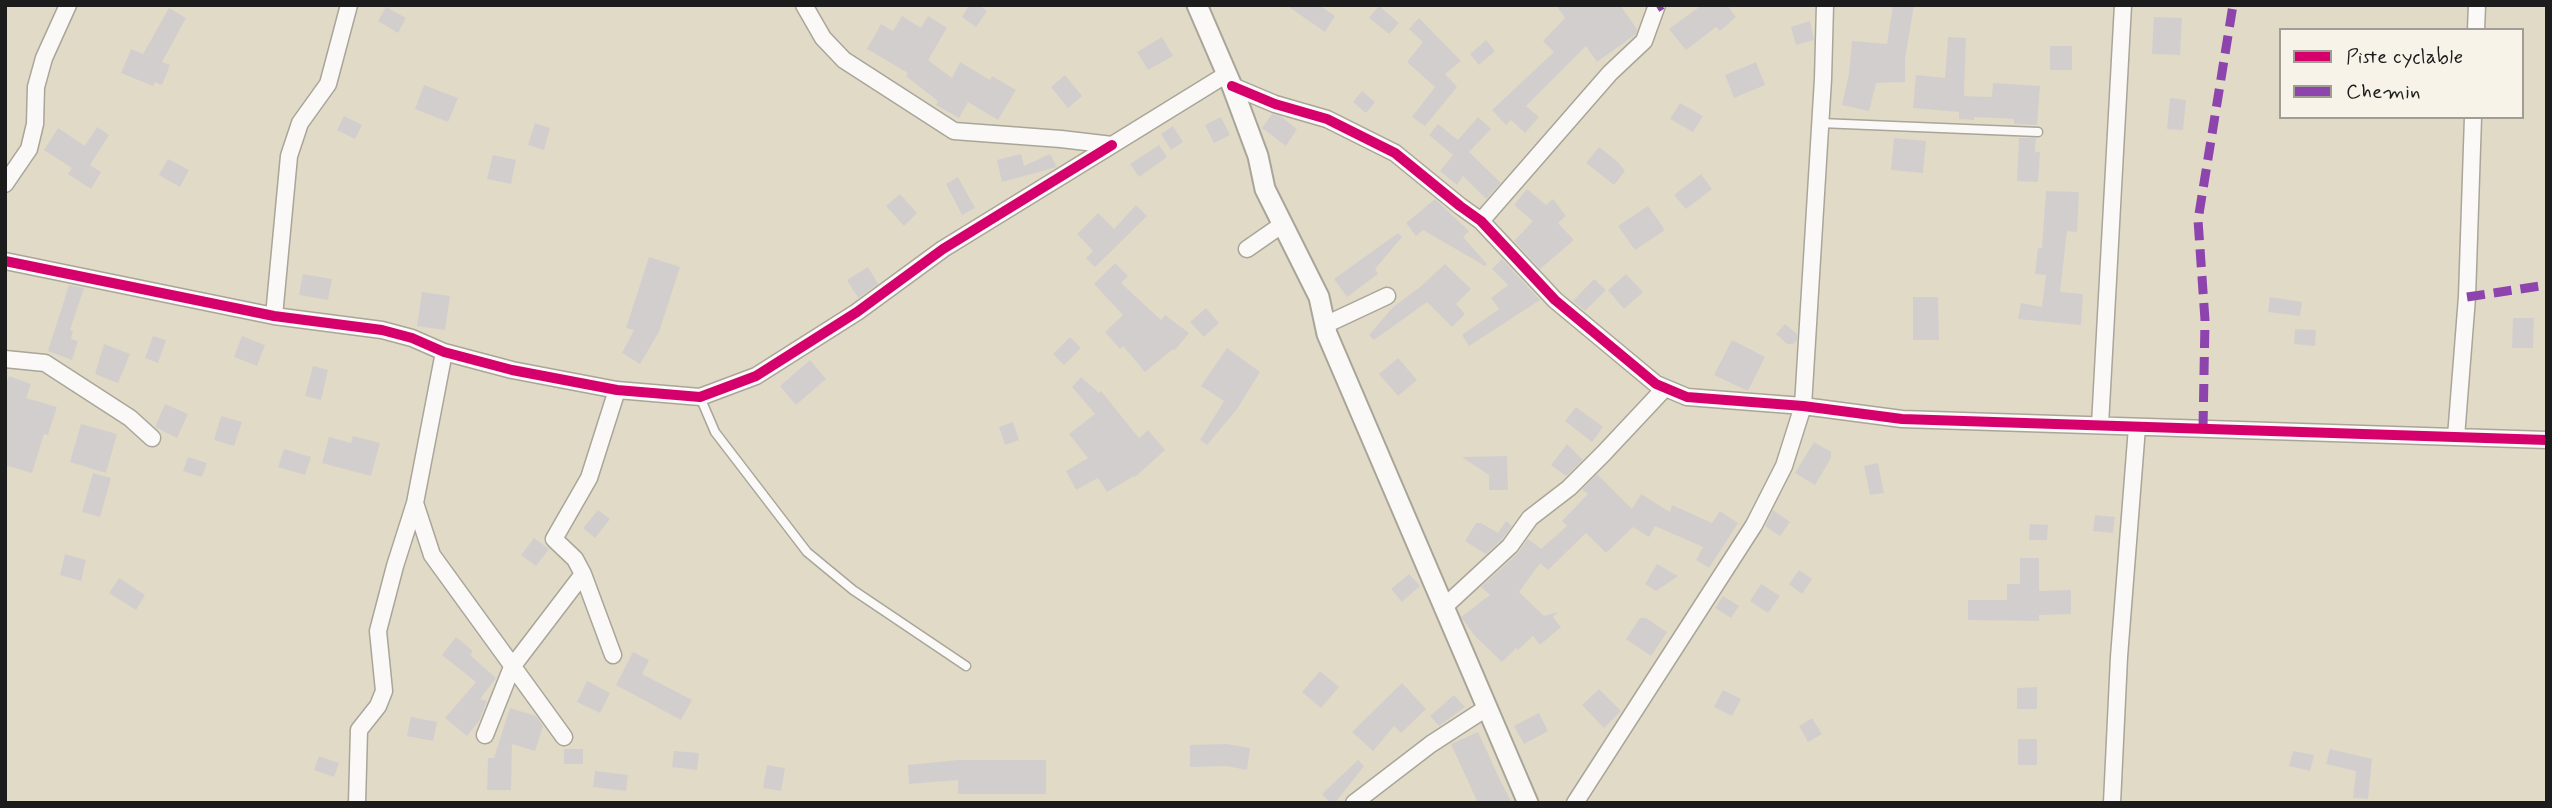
<!DOCTYPE html>
<html>
<head>
<meta charset="utf-8">
<style>
	body { margin:0 }
	#map { position:relative; width:2552px; height:808px; overflow:hidden; background:#e1dac7; font-family:Mynerve,sans-serif }
	canvas { display:block }
	.frame { position:absolute; inset:0; border:7px solid #1c1c1c; pointer-events:none }
	.legend { position:absolute; left:2279px; top:28px; width:245px; height:91px; box-sizing:border-box; background:#f7f3e8; border:2px solid #9f9d96; margin:0; padding:9px 12px; list-style:none; font-size:21px; color:#1c1c1c }
	.legend li { display:flex; align-items:center; gap:14px; height:35px }
	.legend b { width:35px; border:2px solid #9f9d96 }
</style>
</head>
<body>
<div id="map">
<canvas width="2552" height="808"></canvas>
<div class="frame"></div>
<ul class="legend">
<li><b style="height:9px;background:#d6006c"></b>Piste cyclable</li>
<li><b style="height:9px;background:#8e44ad"></b>Chemin</li>
</ul>
</div>
<script>
const ctx = document.querySelector('canvas').getContext('2d');
ctx.lineJoin = 'round';
function fillPath(path, color) { ctx.fillStyle = color; ctx.fill(path, 'evenodd'); }
const toPath = rows => new Path2D(rows.map(r => 'M' + r).join(''));
function stroke(path, color, width, dash) { ctx.strokeStyle = color; ctx.lineWidth = width; ctx.lineCap = dash ? 'butt' : 'round'; ctx.setLineDash(dash || []); ctx.stroke(path); }
fillPath(toPath([
	[969,5,978,5,987,11,976,27,962,17],
	[1286,5,1319,5,1335,16,1325,32],
	[1556,5,1620,5,1637,29,1636,34,1597,62,1586,46,1526,106,1539,117,1525,133,1511,120,1506,125,1492,110,1554,52,1543,41,1565,18],
	[1702,5,1727,5,1736,17,1720,31,1716,27,1686,50,1669,29],
	[1893,5,1914,5,1905,59,1905,82,1876,83,1869,111,1842,105,1849,74,1852,41,1887,44],
	[1379,6,1399,23,1389,34,1369,18],
	[386,7,406,18,398,33,378,21],
	[169,8,186,18,162,62,170,65,162,85,155,82,153,86,121,73,131,49,143,54],
	[902,16,921,28,928,16,947,28,928,60,952,78,960,62,990,80,992,76,1016,90,998,120,968,102,959,118,936,105,938,101,906,76,908,73,867,49,881,24,893,31],
	[2154,17,2182,18,2180,55,2152,54],
	[1419,18,1461,61,1445,74,1457,87,1425,126,1412,117,1435,87,1407,62,1423,42,1409,29],
	[1810,21,1814,40,1796,45,1791,27],
	[1162,37,1173,56,1148,70,1137,52],
	[1948,37,1966,38,1964,96,1992,97,1993,83,2040,86,2037,125,2014,124,2014,119,1974,117,1974,120,1959,119,1959,112,1913,108,1916,75,1945,78],
	[1486,40,1495,51,1479,65,1470,54],
	[2050,46,2072,46,2072,70,2050,70],
	[1756,62,1765,85,1734,98,1725,75],
	[1065,75,1082,96,1068,108,1051,87],
	[424,85,458,98,448,122,415,109],
	[1362,91,1375,102,1366,113,1353,102],
	[2170,98,2186,100,2183,130,2167,129],
	[1680,103,1703,116,1693,132,1670,119],
	[1272,114,1280,116,1297,129,1286,146,1262,128],
	[344,116,362,125,355,139,337,130],
	[1221,117,1230,135,1214,143,1205,125],
	[1478,117,1491,129,1469,152,1501,183,1486,199,1463,176,1457,185,1440,171,1453,155,1429,135,1438,124,1458,140],
	[535,123,550,128,544,150,528,145],
	[1173,126,1183,142,1171,150,1161,134],
	[97,127,109,135,90,165,101,172,91,189,68,174,72,168,44,150,58,128,85,146],
	[1894,138,1926,141,1923,173,1891,170],
	[2019,138,2036,138,2035,152,2040,152,2038,182,2017,181],
	[1159,145,1167,157,1139,177,1130,164],
	[1599,147,1618,162,1625,171,1614,185,1586,163],
	[1021,154,1024,166,1050,154,1057,167,1002,182,997,160],
	[493,155,516,160,511,184,487,179],
	[168,159,189,170,180,187,159,175],
	[1701,174,1712,189,1686,209,1674,195],
	[958,177,975,208,962,215,946,184],
	[1527,189,1546,205,1553,199,1566,216,1558,223,1574,240,1540,269,1514,241,1533,221,1514,205],
	[2046,191,2079,192,2077,232,2067,231,2060,292,2083,294,2081,325,2018,319,2021,303,2042,307,2046,275,2035,274,2038,248,2042,248],
	[900,194,917,213,904,226,886,206],
	[1435,199,1469,231,1463,237,1487,264,1485,266,1423,230,1416,236,1406,223],
	[1136,205,1147,216,1095,267,1086,258,1093,251,1077,234,1098,213,1114,229],
	[1648,206,1665,230,1635,250,1618,226],
	[1398,233,1402,237,1375,269,1378,274,1347,297,1334,279],
	[649,257,680,267,659,332,640,364,622,353,634,330,626,328],
	[1502,259,1540,300,1469,346,1462,335,1499,309,1491,298,1508,285,1492,269],
	[1115,263,1128,276,1121,283,1161,320,1165,315,1189,333,1175,350,1173,349,1145,372,1123,346,1120,349,1105,332,1123,315,1094,284],
	[1445,264,1471,289,1456,304,1465,314,1452,327,1427,302,1374,340,1369,335,1393,307,1420,287],
	[868,267,878,284,858,298,847,280],
	[303,274,332,279,328,300,299,295],
	[1626,274,1643,292,1624,309,1608,290],
	[1594,279,1606,290,1585,311,1573,301],
	[69,285,84,288,70,330,73,331,71,339,78,341,72,360,48,351],
	[422,292,450,296,445,330,417,326],
	[1913,297,1938,297,1939,340,1913,340],
	[2270,297,2302,302,2300,316,2268,312],
	[1206,308,1219,323,1204,337,1190,322],
	[2513,318,2534,318,2533,348,2512,348],
	[1785,324,1797,334,1797,340,1793,344,1787,344,1776,334],
	[2295,329,2316,330,2315,346,2294,344],
	[153,336,166,340,158,363,145,358],
	[242,336,265,345,257,366,234,357],
	[1070,337,1081,348,1064,365,1053,354],
	[1732,340,1765,357,1748,391,1714,375],
	[104,344,130,354,118,383,95,374],
	[1227,348,1260,372,1237,409,1207,445,1200,440,1224,401,1201,386],
	[1398,358,1417,380,1398,396,1379,374],
	[810,360,826,379,796,405,780,386],
	[313,366,328,370,321,400,305,396],
	[9,376,31,384,26,398,57,407,48,435,44,434,32,473,5,465,5,387],
	[1081,377,1099,393,1101,391,1139,438,1148,430,1165,450,1135,477,1134,476,1107,492,1098,478,1076,490,1066,471,1088,458,1069,434,1095,414,1072,387],
	[165,404,188,414,177,438,155,427],
	[1576,407,1603,427,1592,442,1565,421],
	[221,416,242,422,234,446,214,440],
	[1013,422,1019,440,1005,445,999,427],
	[81,424,117,434,106,473,70,462],
	[353,436,380,443,371,476,322,463,329,437,351,443],
	[1814,442,1831,452,1831,458,1815,485,1795,473],
	[1567,444,1583,460,1566,476,1551,465],
	[284,449,311,457,305,475,278,467],
	[1507,456,1508,490,1489,490,1489,475,1462,457],
	[188,457,207,463,202,477,183,471],
	[1878,463,1884,493,1870,495,1864,466],
	[93,473,111,478,100,517,82,512],
	[1597,474,1632,509,1641,494,1670,512,1672,505,1712,523,1720,511,1738,523,1709,568,1696,560,1703,547,1655,526,1649,537,1633,527,1606,553,1586,533,1548,570,1540,563,1519,592,1544,616,1558,612,1553,617,1561,627,1540,645,1533,636,1518,650,1516,648,1502,662,1475,636,1461,617,1490,595,1481,587,1517,554,1528,539,1541,549,1567,526,1562,521,1588,494,1582,489],
	[598,510,610,519,595,538,583,528],
	[1773,510,1790,522,1780,536,1765,526],
	[2095,515,2115,517,2113,533,2093,531],
	[1506,521,1512,526,1502,539,1486,554,1465,541,1476,523,1481,523,1498,533],
	[2030,524,2048,525,2047,540,2029,540],
	[534,538,549,549,536,566,521,555],
	[65,554,86,560,81,581,60,575],
	[2020,558,2039,558,2039,591,2071,590,2071,614,2039,615,2039,621,1968,620,1968,600,2007,600,2007,584,2020,584],
	[1657,564,1678,576,1656,591,1645,584],
	[1799,570,1812,579,1802,594,1789,584],
	[1409,574,1420,586,1402,602,1391,589],
	[119,578,145,595,136,610,109,593],
	[1761,584,1780,596,1768,613,1750,601],
	[1723,596,1739,606,1731,618,1715,608],
	[1640,618,1646,618,1667,632,1651,656,1626,639],
	[456,637,473,651,470,655,496,678,480,699,487,701,479,721,467,736,445,718,476,682,442,655],
	[633,652,649,660,642,674,692,700,681,720,616,685],
	[1320,671,1339,687,1321,708,1302,692],
	[587,681,610,693,600,713,577,702],
	[1402,683,1426,709,1401,733,1394,726,1373,751,1352,732],
	[2037,687,2037,709,2017,709,2017,688],
	[1599,689,1621,711,1604,728,1582,705],
	[1723,690,1741,699,1732,716,1714,707],
	[1454,695,1465,707,1439,726,1430,716],
	[510,708,536,716,543,726,535,751,512,744,511,790,487,790,488,758,494,758],
	[1539,713,1548,731,1524,744,1514,726],
	[411,717,437,722,433,741,407,736],
	[1812,718,1822,734,1808,742,1799,726],
	[1478,732,1500,780,1512,803,1478,803,1451,744],
	[2018,739,2037,739,2037,765,2018,765],
	[1227,744,1250,748,1247,770,1226,766,1190,767,1190,745],
	[564,749,583,749,583,764,564,764],
	[2330,749,2372,759,2368,799,2353,798,2356,771,2326,764],
	[674,751,699,753,697,770,672,767],
	[2293,751,2314,755,2310,771,2289,766],
	[319,756,339,763,334,777,314,770],
	[958,760,1046,760,1046,794,958,794,958,780,909,784,908,765],
	[1358,760,1364,766,1335,803,1330,803,1322,794],
	[767,765,785,768,781,791,763,788],
	[595,771,628,775,626,791,593,787]
]), '#d3cece');
const service = toPath([
	[1820,123,2038,132],
	[700,397,715,432,807,552,853,590,966,666]
]);
const minor = toPath([
	[804,5,823,38,844,60,954,131,1061,139,1112,145,1227,74],
	[2476,30,2477,5],
	[1232,86,1275,104,1327,119,1395,153,1460,206,1481,221,1555,300,1656,384,1687,397,1803,406,1902,419,2547,440],
	[5,184,29,149,35,124,36,87,44,58,68,5],
	[1481,221,1610,73,1644,41,1657,5],
	[1247,249,1283,224],
	[5,261,274,316,382,330,412,338,444,352,512,370,617,390,700,397,756,376,857,312,943,249,1112,145],
	[274,316,289,156,300,123,328,84,349,5],
	[1325,325,1387,296],
	[5,359,45,363,130,418,152,438],
	[2100,425,2123,5],
	[2456,437,2467,297,2473,117],
	[415,503,432,555,564,737],
	[1443,608,1510,546,1530,518,1569,488,1603,454,1664,389],
	[613,655,583,574,575,559,554,539,589,478,617,390],
	[485,735,512,667,583,574],
	[357,803,359,730,378,706,384,691,378,631,395,566,415,503,444,352],
	[1354,803,1431,744,1488,707],
	[1575,803,1754,525,1784,466,1803,406,1823,79,1825,5],
	[2112,803,2119,657,2137,427]
]);
const tertiary = toPath([
	[1197,5,1232,86,1258,156,1265,189,1319,297,1327,334,1528,803]
]);
stroke(service, '#a9a599', 11);
stroke(minor, '#a9a599', 19);
stroke(tertiary, '#a9a599', 23);
stroke(service, '#faf9f7', 8);
stroke(minor, '#faf9f7', 16);
stroke(tertiary, '#faf9f7', 19);
stroke(toPath([
	[1657,8,1662,5],
	[2467,297,2547,285],
	[2203,429,2205,320,2198,220,2233,5]
]), '#8e44ad', 9, [18, 9]);
stroke(toPath([
	[1232,86,1275,104,1327,119,1395,153,1460,206,1481,221,1555,300,1656,384,1687,397,1803,406,1902,419,2547,440],
	[5,261,274,316,382,330,412,338,444,352,512,370,617,390,700,397,756,376,857,312,943,249,1112,145]
]), '#d6006c', 10);
</script>
</body>
</html>
